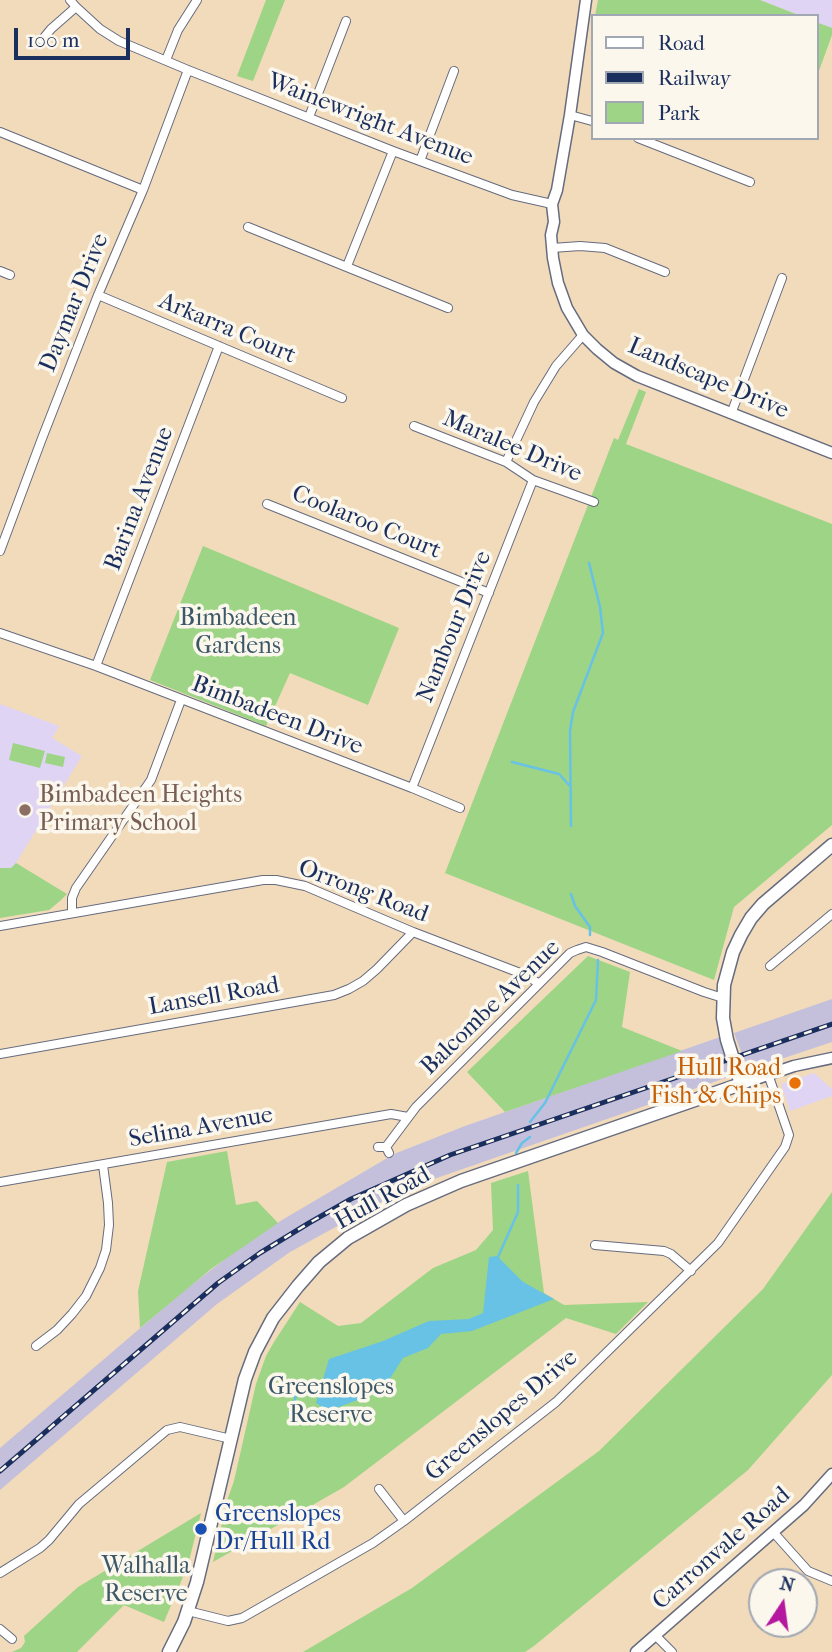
<!DOCTYPE html>
<html>
<head>
<meta charset="utf-8">
<style>
	body { margin:0 }
	#map { position:relative; width:832px; height:1652px; overflow:hidden; background:#f1dbba; font-family:"IM FELL French Canon",serif }
	canvas { display:block }
	.legend { position:absolute; left:591px; top:14px; width:228px; height:126px; box-sizing:border-box; background:#fbf7ec; border:2px solid #a1a7b3; margin:0; padding:9px 12px; list-style:none; font-size:21px; color:#1b2f5e }
	.legend li { display:flex; align-items:center; gap:14px; height:35px }
	.legend b { width:35px; border:2px solid #a1a7b3 }
	.north { position:absolute; left:748px; top:1568px; width:70px; height:70px; box-sizing:border-box; background:#fbf7ec; border:2px solid #a1a7b3; border-radius:50%; rotate:13deg; font-size:19px; font-weight:700; line-height:28px; text-align:center; color:#1b2f5e }
	.north::after { content:''; display:block; margin:auto; width:24px; height:32px; background:#b5179e; clip-path:polygon(50% 0,100% 100%,50% 72%,0 100%) }
	.scale { position:absolute; left:14px; top:28px; width:116px; height:32px; box-sizing:border-box; border:4px solid #1b2f5e; border-top:0; padding-left:9px; font-size:21px; line-height:24px; white-space:nowrap; color:#1b2f5e; -webkit-text-stroke:5px #fbf7ec; paint-order:stroke }
</style>
</head>
<body>
<div id="map">
<canvas width="832" height="1652"></canvas>
<ul class="legend">
<li><b style="height:9px;background:#fff"></b>Road</li>
<li><b style="height:9px;background:#1b2f5e"></b>Railway</li>
<li><b style="height:19px;background:#9dd486"></b>Park</li>
</ul>
<div class="north">N</div>
<div class="scale">100 m</div>
</div>
<script>
const ctx = document.querySelector('canvas').getContext('2d');
ctx.lineJoin = 'round';
function fillPath(path, color) { ctx.fillStyle = color; ctx.fill(path, 'evenodd'); }
const toPath = rows => new Path2D(rows.map(r => 'M' + r).join(''));
function stroke(path, color, width, dash) { ctx.strokeStyle = color; ctx.lineWidth = width; ctx.lineCap = dash ? 'butt' : 'round'; ctx.setLineDash(dash || []); ctx.stroke(path); }
function drawText(font, color, halo, rows, align = 'center') {
  ctx.font = font + ' "IM FELL French Canon",serif'; ctx.lineWidth = 7; ctx.setLineDash([]); ctx.textBaseline = 'middle'; ctx.strokeStyle = halo; ctx.fillStyle = color; for (const [text, x, y, turn = 0] of rows) {
    ctx.save(); ctx.translate(x, y); ctx.rotate((+turn || 0) * Math.PI / 180); ctx.textAlign = isNaN(turn) ? turn : align; if (halo) ctx.strokeText(text, 0, 0); ctx.fillText(text, 0, 0); ctx.restore();
  }
}
fillPath(toPath([
	[760,0,832,0,832,28,816,22,816,16,801,16],
	[0,704,59,726,52,738,82,756,16,863,11,868,0,868],
	[814,1073,832,1089,832,1096,790,1111,781,1084]
]), '#e0d4f4');
fillPath(toPath([
	[832,999,832,1042,748,1070,734,1033],
	[720,1037,734,1075,405,1189,290,1252,217,1304,0,1490,0,1448,186,1289,241,1247,282,1220,394,1154,465,1126]
]), '#c4c0db');
fillPath(toPath([
	[266,0,285,0,253,81,237,76],
	[598,0,760,0,801,16,595,16],
	[816,22,832,28,832,35,816,79],
	[639,389,646,392,626,444,832,524,832,825,734,907,714,980,445,873,614,438,618,440],
	[203,546,399,628,368,705,290,673,266,726,150,680],
	[13,743,45,751,40,768,9,760],
	[47,753,65,757,63,767,45,763],
	[16,863,67,894,60,901,49,910,0,918,0,868,11,868],
	[588,956,630,972,622,1027,682,1051,505,1112,467,1072],
	[227,1151,236,1205,257,1201,278,1223,211,1269,140,1328,138,1291,167,1162],
	[528,1171,544,1293,564,1305,648,1302,616,1334,566,1318,344,1487,213,1562,228,1498,234,1481,256,1384,266,1356,274,1342,300,1302,338,1326,361,1323,433,1268,476,1250,493,1230,491,1183],
	[832,1192,832,1375,748,1470,534,1646,525,1652,303,1652,412,1588,599,1451,763,1289],
	[201,1513,188,1565,164,1622,124,1605,77,1652,12,1652,21,1648,25,1642,24,1636,78,1587]
]), '#9dd486');
fillPath(toPath([
	[497,1256,523,1282,554,1299,472,1331,441,1334,428,1348,403,1358,382,1391,328,1411,316,1403,329,1359,383,1341,429,1321,469,1319,483,1313,489,1257]
]), '#67c2e5');
stroke(toPath([
	[512,762,559,774,569,785],
	[571,826,570,731,573,712,603,633,600,607,589,563],
	[571,894,575,906,590,927,590,935],
	[530,1122,545,1103,596,1000,598,960],
	[516,1153,522,1143,530,1137],
	[498,1257,518,1212,518,1185],
	[289,1414,301,1384,321,1385]
]), '#67c2e5', 2.5);
const street = toPath([
	[70,0,76,7,100,29,119,41,188,70,393,151,512,195,552,204],
	[42,40,51,29,76,7],
	[166,60,178,30,197,0],
	[570,115,592,121],
	[309,117,346,21],
	[0,132,143,190],
	[638,138,750,182],
	[420,161,454,71],
	[248,227,448,308],
	[552,248,580,246,605,248,665,272],
	[347,266,393,151],
	[0,271,10,275],
	[98,295,342,398],
	[731,414,782,278],
	[414,426,506,462,533,480,594,502],
	[506,462,534,402,556,366,583,335],
	[267,504,489,593],
	[0,551,41,441,98,295,143,190,188,70],
	[0,633,96,666,412,788,460,808],
	[96,666,219,346],
	[412,788,533,480],
	[72,913,72,898,76,888,151,780,181,700],
	[0,926,263,880,276,880,305,886,413,932,528,976,539,984],
	[770,966,832,914],
	[0,1054,334,995,349,989,363,981,377,969,413,932],
	[378,1147,386,1147,389,1153],
	[386,1147,416,1107,570,953,577,950,586,947,602,952,704,992,723,998],
	[0,1182,391,1114,408,1117],
	[595,1245,664,1251,671,1254,691,1271],
	[36,1346,57,1330,72,1314,86,1296,100,1268,106,1250,109,1225,108,1203,103,1165],
	[379,1489,404,1521],
	[774,1533,808,1571,832,1581],
	[0,1573,40,1548,49,1540,79,1504,167,1430,180,1427,231,1439],
	[188,1611,228,1621,242,1618,373,1543,404,1521,556,1402,718,1243,785,1147,789,1135,768,1074],
	[0,1629,12,1639],
	[655,1635,672,1652]
]);
const secondary = toPath([
	[586,0,570,115,557,190,552,204,554,222,551,235,553,258,558,283,567,308,583,335,597,349,614,363,637,376,832,453],
	[741,1084,794,1066,832,1058],
	[636,1652,804,1505,832,1474]
]);
const primary = toPath([
	[169,1652,184,1622,197,1582,245,1379,255,1352,273,1318,298,1286,319,1262,348,1238,406,1205,461,1181,741,1084,727,1040,723,1018,724,985,733,952,741,935,751,918,763,904,832,845]
]);
stroke(street, '#666b7e', 10);
stroke(secondary, '#666b7e', 13);
stroke(primary, '#666b7e', 15);
stroke(street, '#fff', 8);
stroke(secondary, '#fff', 10);
stroke(primary, '#fff', 12);
const rail = toPath([
	[0,1471,218,1283,260,1253,309,1223,351,1199,450,1155,832,1024]
]);
stroke(rail, '#1b2f5e', 5);
stroke(rail, '#fbf7ec', 2.5, [8]);
for (const [x, y, r, color] of [
	[25,810,7,"#8d6e63"],
	[795,1083,7,"#e8710a"],
	[201,1529,7,"#1a4fb4"]
]) { const dot = new Path2D(); dot.arc(x, y, r, 0, 2 * Math.PI); ctx.fillStyle = color; ctx.fill(dot); stroke(dot, '#fbf7ec', 2.5); }
drawText('24px', '#1b2f5e', '#fbf7ec', [
	["Wainewright Avenue",370,120,21],
	["Daymar Drive",75,303,-68],
	["Arkarra Court",227,329,23],
	["Landscape Drive",708,379,23],
	["Maralee Drive",512,447,23],
	["Barina Avenue",140,499,-69],
	["Coolaroo Court",366,523,22],
	["Nambour Drive",455,627,-68],
	["Bimbadeen Drive",277,716,21],
	["Orrong Road",363,892,21],
	["Lansell Road",214,997,-10],
	["Balcombe Avenue",491,1008,-44],
	["Selina Avenue",201,1128,-10],
	["Hull Road",383,1199,-29],
	["Greenslopes Drive",502,1416,-40],
	["Carronvale Road",722,1549,-41]
]);
drawText('24px', '#3c5868', '#fbf7ec', [
	["Bimbadeen",238,619],
	["Gardens",238,647],
	["Greenslopes",331,1388],
	["Reserve",331,1416],
	["Walhalla",146,1567],
	["Reserve",146,1595]
]);
drawText('24px', '#785e54', '#fbf7ec', [
	["Bimbadeen Heights",39,796],
	["Primary School",39,824]
], 'left');
drawText('24px', '#c56008', '#fbf7ec', [
	["Hull Road",781,1069],
	["Fish & Chips",781,1097]
], 'right');
drawText('24px', '#164399', '#fbf7ec', [
	["Greenslopes",215,1515],
	["Dr/Hull Rd",215,1543]
], 'left');
</script>
</body>
</html>
